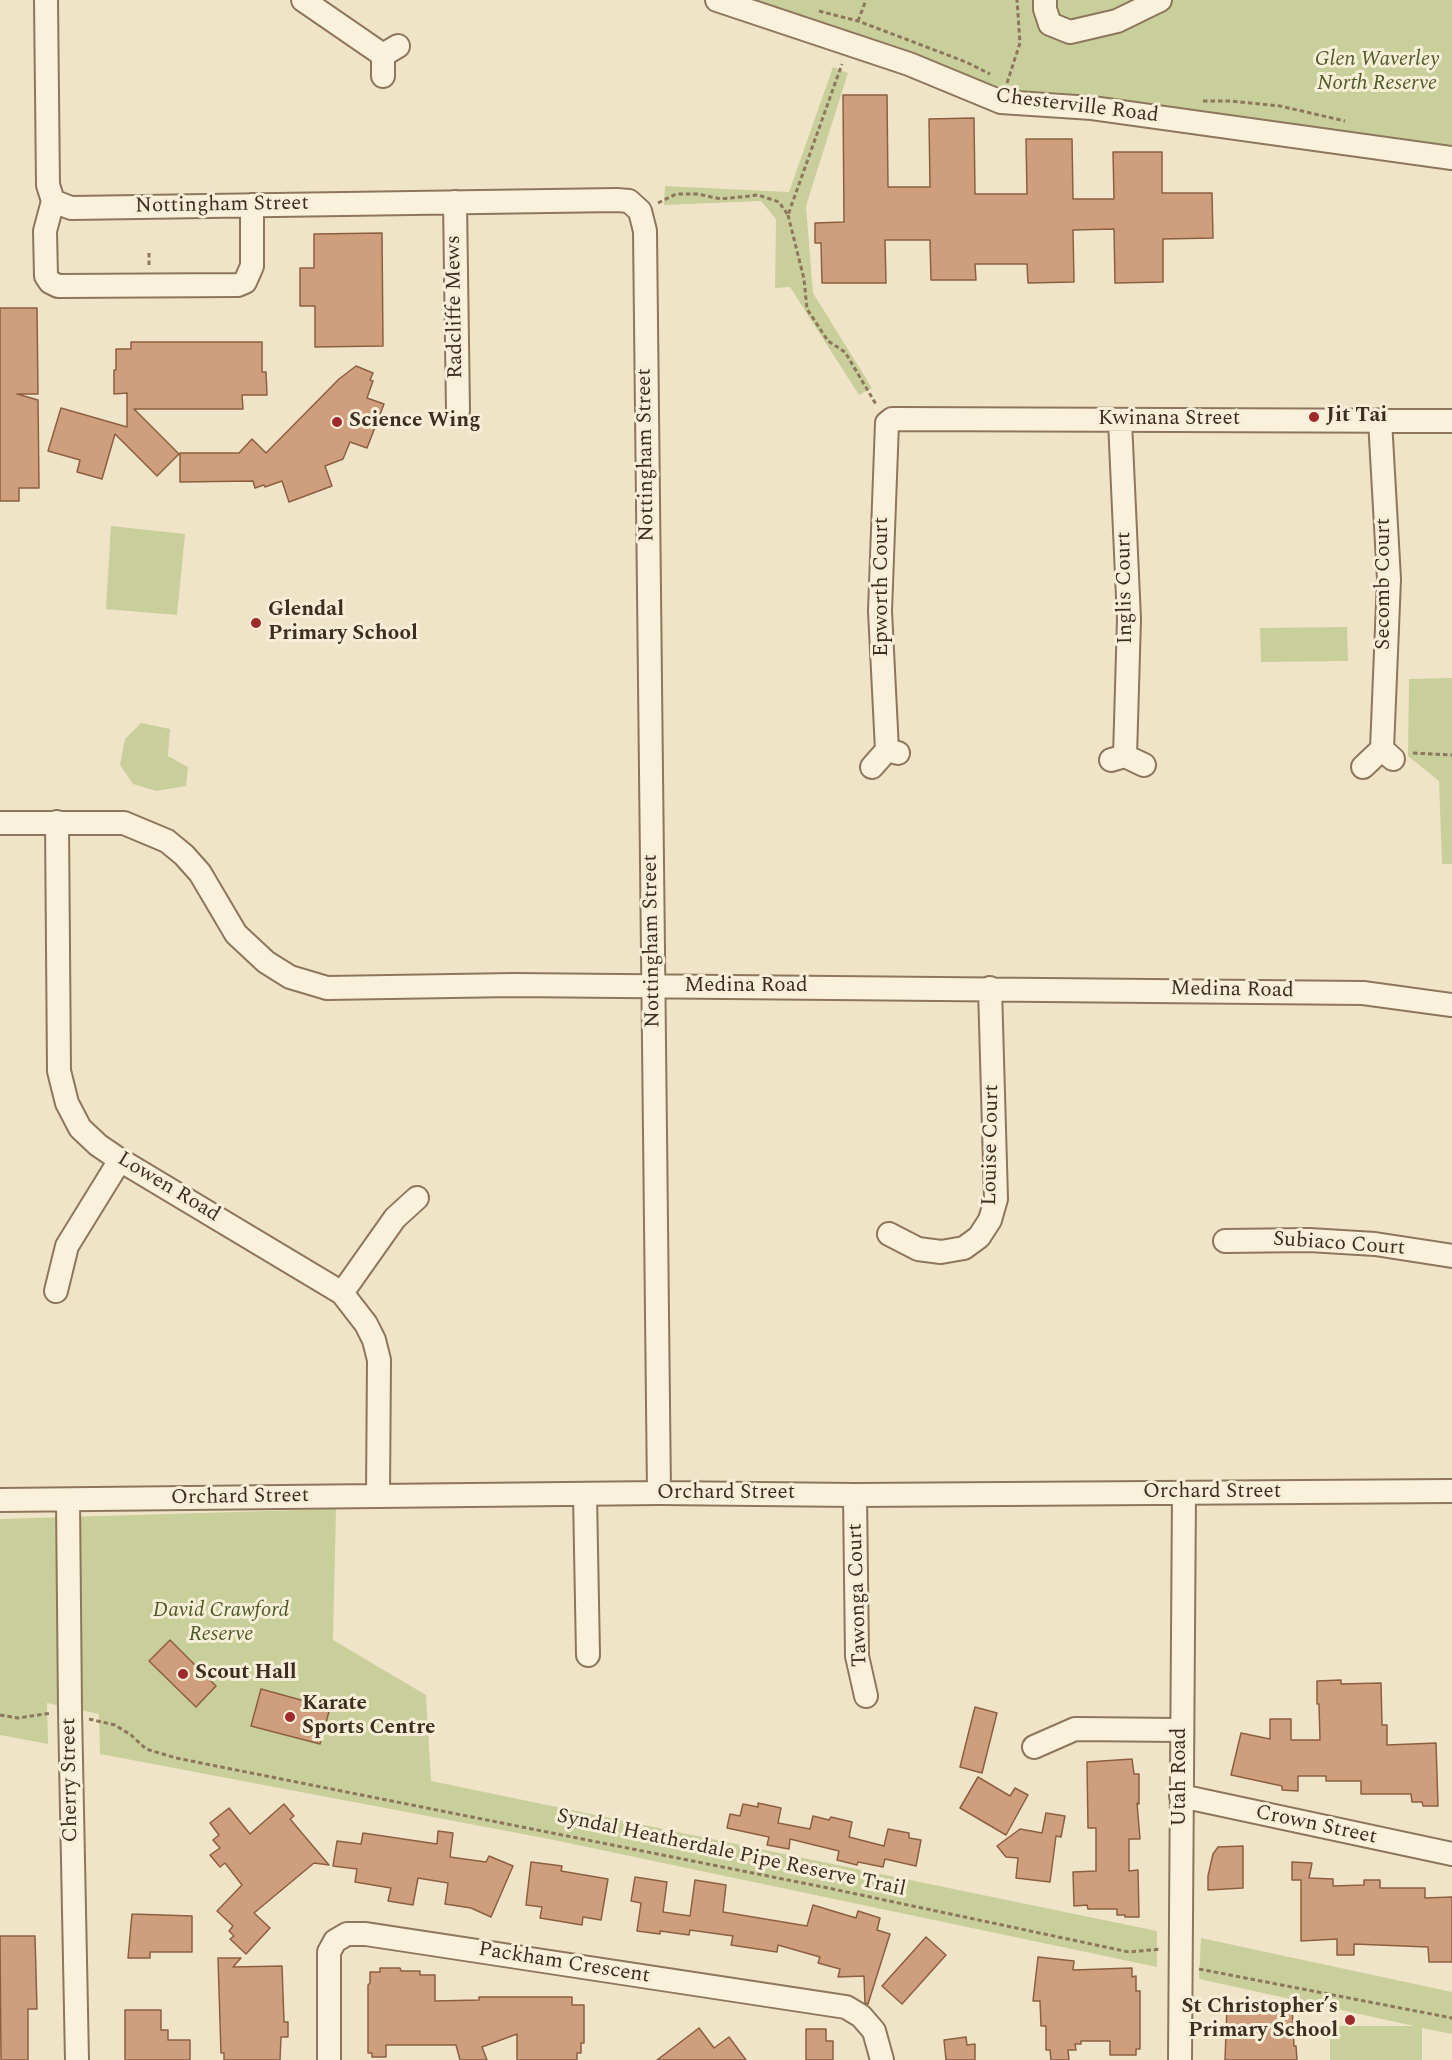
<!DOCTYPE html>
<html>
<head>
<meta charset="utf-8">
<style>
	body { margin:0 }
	canvas { display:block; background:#f0e4c8 }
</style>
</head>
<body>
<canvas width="1452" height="2060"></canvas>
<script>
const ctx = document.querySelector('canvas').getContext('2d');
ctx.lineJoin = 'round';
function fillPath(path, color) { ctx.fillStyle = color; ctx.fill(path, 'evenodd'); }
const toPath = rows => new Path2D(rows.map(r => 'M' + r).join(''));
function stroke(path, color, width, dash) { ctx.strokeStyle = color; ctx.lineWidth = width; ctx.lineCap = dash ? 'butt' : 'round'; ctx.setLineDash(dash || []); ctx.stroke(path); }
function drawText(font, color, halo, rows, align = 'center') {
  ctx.font = font + ' Spectral,serif'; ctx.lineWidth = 6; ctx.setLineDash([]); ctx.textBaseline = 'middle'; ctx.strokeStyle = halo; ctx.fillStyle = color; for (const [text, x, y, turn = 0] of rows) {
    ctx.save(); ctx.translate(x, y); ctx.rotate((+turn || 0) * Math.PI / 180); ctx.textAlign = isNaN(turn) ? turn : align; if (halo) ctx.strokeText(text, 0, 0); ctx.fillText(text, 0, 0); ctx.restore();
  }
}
fillPath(toPath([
	[717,0,1452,0,1452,158,1001,102],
	[833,67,848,73,806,206,813,293,872,388,859,395,790,287,775,288,776,219,761,201,664,205,665,186,789,192],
	[111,526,185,534,177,615,106,609],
	[1347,627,1348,661,1261,662,1260,628],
	[1452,678,1452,864,1442,864,1439,781,1408,756,1409,679],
	[141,723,170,729,168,756,188,767,186,786,156,791,133,784,120,765,125,739],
	[336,1509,333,1640,426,1695,431,1781,1157,1931,1157,1967,549,1839,100,1754,99,1714,47,1703,48,1744,0,1735,0,1519],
	[1201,1938,1452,1992,1452,2034,1422,2028,1422,2060,1330,2060,1330,2026,1414,2026,1199,1979]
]), '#c9cf9b');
const building = toPath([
	[843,95,887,95,888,187,930,187,929,119,974,118,975,194,1027,194,1026,139,1072,139,1073,199,1114,199,1113,152,1162,152,1162,193,1212,193,1213,238,1163,239,1163,282,1115,283,1114,229,1073,230,1074,282,1028,283,1027,264,975,264,976,280,931,280,930,240,885,240,886,283,822,283,821,243,815,243,815,223,844,222,843,95],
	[382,233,383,346,315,347,315,306,300,306,300,268,314,268,314,234,382,233],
	[0,308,37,308,38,394,17,394,38,400,39,488,19,488,19,501,0,501,0,308],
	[131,342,262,342,262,372,266,372,267,395,242,395,243,409,134,409,179,454,157,476,115,434,102,479,77,472,80,460,48,451,61,408,127,427,127,393,114,394,114,370,116,370,116,349,131,349,131,342],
	[356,366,373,373,370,380,373,381,367,398,384,404,367,448,350,442,343,459,325,466,332,486,289,502,282,481,265,487,264,485,255,488,253,481,180,482,180,453,239,453,252,439,266,453,339,379,356,366],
	[170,1640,216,1686,196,1707,149,1661,170,1640],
	[1341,1680,1341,1684,1381,1683,1382,1725,1387,1725,1387,1745,1436,1743,1438,1806,1423,1806,1422,1802,1412,1802,1411,1794,1361,1794,1361,1781,1326,1781,1326,1776,1298,1776,1298,1791,1282,1790,1282,1786,1231,1775,1241,1733,1270,1739,1270,1719,1291,1719,1291,1740,1320,1740,1319,1704,1317,1704,1317,1681,1341,1680],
	[261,1689,330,1708,320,1744,251,1726,261,1689],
	[975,1707,997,1713,982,1773,960,1767,975,1707],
	[1132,1759,1134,1774,1139,1774,1139,1804,1137,1803,1140,1839,1129,1839,1129,1871,1138,1870,1139,1917,1125,1917,1125,1915,1117,1915,1117,1909,1088,1909,1087,1905,1074,1906,1073,1872,1096,1871,1096,1828,1088,1828,1087,1762,1132,1759],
	[978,1777,1010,1796,1015,1788,1028,1795,1006,1835,960,1808,978,1777],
	[758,1803,781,1808,778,1823,810,1829,813,1816,829,1820,831,1817,852,1822,849,1837,884,1846,888,1829,909,1833,909,1838,921,1840,916,1866,885,1859,883,1867,858,1862,857,1865,837,1860,839,1851,790,1839,789,1849,767,1845,769,1837,727,1828,730,1814,740,1816,743,1804,758,1807,758,1803],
	[284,1804,294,1816,290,1819,329,1865,314,1863,254,1913,270,1928,246,1954,230,1939,234,1936,229,1931,233,1926,217,1911,242,1885,225,1863,220,1867,210,1855,220,1848,213,1840,219,1835,210,1823,229,1808,250,1834,284,1804],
	[1046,1813,1065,1816,1061,1837,1056,1836,1050,1882,1016,1878,1018,1858,1006,1857,997,1846,1020,1829,1042,1833,1046,1813],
	[438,1831,453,1833,450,1857,486,1862,489,1856,513,1866,491,1917,471,1908,445,1904,448,1883,418,1878,413,1905,388,1901,391,1888,355,1882,357,1869,333,1866,337,1841,361,1844,363,1833,437,1844,438,1831],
	[1243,1846,1243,1888,1208,1890,1208,1876,1213,1854,1218,1847,1243,1846],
	[531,1862,562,1866,561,1871,608,1879,601,1920,583,1917,582,1925,540,1918,542,1907,526,1905,531,1862],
	[1292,1862,1312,1863,1309,1878,1333,1879,1333,1886,1364,1885,1364,1880,1380,1880,1380,1888,1425,1888,1425,1898,1452,1897,1452,1962,1429,1962,1428,1947,1354,1944,1354,1955,1337,1955,1337,1939,1301,1941,1301,1880,1292,1880,1292,1862],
	[635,1877,667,1882,663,1912,690,1916,695,1880,726,1885,723,1912,807,1926,813,1905,856,1918,858,1911,880,1918,877,1930,890,1934,868,2004,865,2003,864,1976,838,1977,840,1969,818,1963,820,1957,778,1945,777,1952,731,1945,733,1936,690,1930,689,1935,660,1931,660,1934,637,1931,641,1903,631,1901,635,1877],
	[132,1914,192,1916,192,1952,150,1952,150,1958,128,1958,132,1914],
	[0,1936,35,1936,37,2009,28,2009,28,2060,1,2060,0,1936],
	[926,1937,946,1955,902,2004,882,1986,926,1937],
	[1038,1957,1074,1961,1073,1970,1132,1968,1132,1977,1136,1976,1136,1991,1140,1991,1140,2049,1136,2049,1136,2055,1110,2055,1110,2041,1081,2041,1081,2044,1075,2044,1076,2050,1068,2050,1069,2060,1051,2060,1050,2050,1046,2050,1046,2026,1041,2026,1040,2001,1033,2001,1038,1957],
	[218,1958,241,1958,233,1967,282,1966,284,2022,288,2022,288,2037,281,2037,280,2060,224,2060,224,2053,221,2053,218,1958],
	[380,1968,400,1968,401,1971,420,1971,420,1975,435,1975,435,2001,479,2000,479,1997,572,1997,572,2005,584,2005,584,2043,581,2043,581,2053,577,2053,577,2060,517,2060,517,2034,482,2047,487,2060,460,2060,456,2045,386,2045,386,2057,372,2057,372,2053,368,2053,368,1985,370,1983,370,1972,380,1972,380,1968],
	[1292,2005,1294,2046,1296,2046,1297,2060,1225,2060,1227,2006,1292,2005],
	[125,2010,161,2010,161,2030,168,2030,168,2040,190,2040,190,2060,125,2060,125,2010],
	[699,2028,714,2048,729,2037,746,2060,657,2060,699,2028],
	[806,2029,826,2029,826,2041,833,2041,833,2060,806,2060,806,2029],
	[966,2037,967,2045,975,2044,975,2060,946,2060,944,2040,966,2037]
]);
fillPath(building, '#cf9f7d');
stroke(building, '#8d5f41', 1.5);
const minor = toPath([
	[46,0,48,185,53,201,71,208,617,200,629,201,640,211,645,231,659,1493],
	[303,0,383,55],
	[717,0,909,64,1001,102,1092,108,1452,158],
	[1045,0,1045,9,1050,24,1070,32,1117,21,1160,0],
	[383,76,383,55,398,46],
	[53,201,45,231,46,276,50,282,58,286,238,285,245,282,252,266,252,205],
	[455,202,458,411],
	[1380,420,1389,579,1382,749],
	[1120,421,1129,619,1125,756],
	[887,750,880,611,887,423,892,419,1452,421],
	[1111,760,1125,756,1144,765],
	[872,767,887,750,898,753],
	[1363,767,1382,749,1393,759],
	[57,822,59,1071,67,1103,80,1128,98,1145,120,1160,342,1293,366,1324,374,1340,379,1360,378,1496],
	[0,823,124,823,167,841,184,855,200,873,236,934,266,962,290,977,327,988,514,985,1363,993,1452,1005],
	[889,1234,918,1249,941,1252,964,1248,979,1237,990,1220,996,1199,990,988],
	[1225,1241,1309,1240,1375,1244,1452,1256],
	[56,1291,67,1246,120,1160],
	[342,1293,395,1218,417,1198],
	[585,1495,588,1655],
	[855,1495,857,1656,866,1696],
	[0,1500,659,1493,855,1495,1452,1491],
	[68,1500,70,1710,77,2060],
	[1034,1747,1075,1729,1181,1730],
	[1181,1796,1452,1854],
	[329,2060,329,1952,335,1941,347,1934,366,1934,846,2007,861,2016,874,2031,882,2060],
	[1180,2060,1184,1493]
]);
stroke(minor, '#8d765c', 26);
stroke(toPath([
	[819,11,858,21,966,62,990,74],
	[858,21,866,0],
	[1007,83,1020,43,1017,0],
	[1203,101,1230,101,1280,106,1345,121],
	[658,203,676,194,698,194,721,199,758,195,779,202,788,215,842,64],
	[788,215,804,279,807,309,828,341,845,352,877,406],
	[149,253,149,267],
	[1413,753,1452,755],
	[0,1715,18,1718,52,1713],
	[89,1719,115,1725,131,1735,146,1749,176,1758,828,1888,1129,1952,1161,1949],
	[1199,1969,1452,2018]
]), '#8d765c', 3, [4.5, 3]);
stroke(minor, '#faf1dc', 22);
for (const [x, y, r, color] of [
	[1314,417,6,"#9e2a2b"],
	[337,422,6,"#9e2a2b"],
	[256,623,6,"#9e2a2b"],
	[183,1674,6,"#9e2a2b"],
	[290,1717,6,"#9e2a2b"],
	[1350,2020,6,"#9e2a2b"]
]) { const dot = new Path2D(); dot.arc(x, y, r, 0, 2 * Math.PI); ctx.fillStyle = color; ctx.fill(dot); stroke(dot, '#f7eed8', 2); }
drawText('italic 21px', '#4d5a26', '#f7eed8', [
	["Glen Waverley",1377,61],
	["North Reserve",1377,85],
	["David Crawford",221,1612],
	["Reserve",221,1636]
]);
drawText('21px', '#3d2e20', '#f7eed8', [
	["Chesterville Road",1077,107,7],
	["Nottingham Street",222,206,-1],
	["Radcliffe Mews",456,307,-91],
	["Kwinana Street",1169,420],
	["Nottingham Street",647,455,-91],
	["Secomb Court",1385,584,-90],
	["Epworth Court",883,587,-90],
	["Inglis Court",1126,588,-91],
	["Nottingham Street",653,941,-91],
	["Medina Road",746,987],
	["Medina Road",1232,991,1],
	["Louise Court",992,1145,-89],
	["Lowen Road",168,1188,31],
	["Subiaco Court",1339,1245,4],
	["Orchard Street",1212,1493],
	["Orchard Street",726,1494],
	["Orchard Street",240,1498,-1],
	["Tawonga Court",859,1595,-92],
	["Utah Road",1181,1777,-90],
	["Cherry Street",71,1780,-91],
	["Crown Street",1316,1826,12],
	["Syndal Heatherdale Pipe Reserve Trail",731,1854,12],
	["Packham Crescent",564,1964,9]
]);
drawText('bold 21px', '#3d2e20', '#f7eed8', [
	["Jit Tai",1326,417],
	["Science Wing",349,422],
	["Glendal",268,611],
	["Primary School",268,635],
	["Scout Hall",195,1674],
	["Karate",302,1705],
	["Sports Centre",302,1729],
	["St Christopher’s",1338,2008,"right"],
	["Primary School",1338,2032,"right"]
], 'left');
</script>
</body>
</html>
